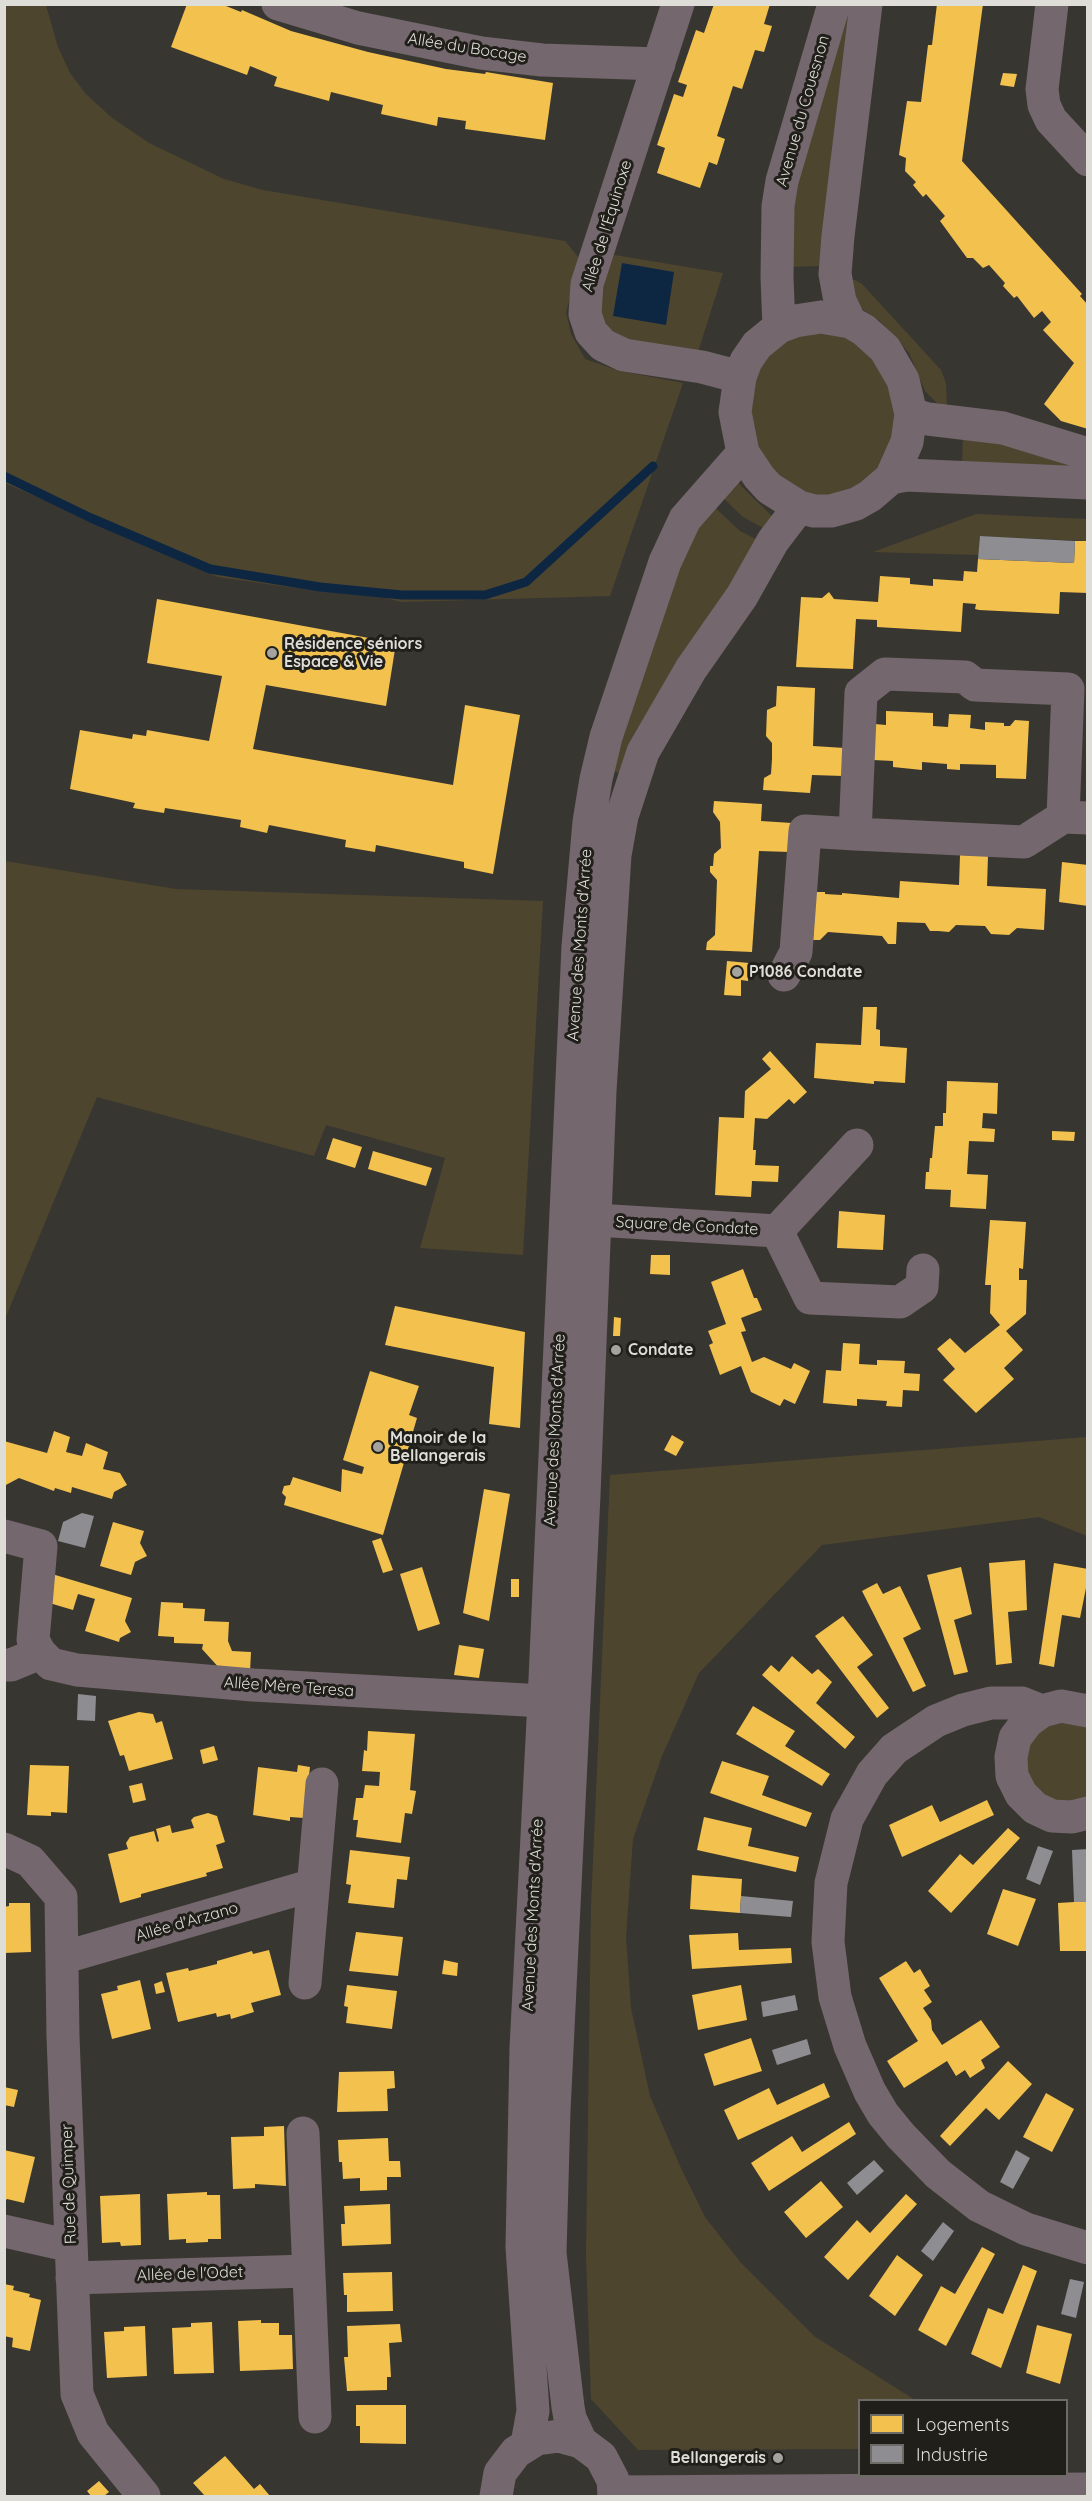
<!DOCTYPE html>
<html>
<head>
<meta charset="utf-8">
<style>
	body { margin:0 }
	#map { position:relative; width:1092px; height:2501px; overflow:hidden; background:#383631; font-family:Quicksand,sans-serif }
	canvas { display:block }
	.frame { position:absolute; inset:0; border:6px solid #dfddd7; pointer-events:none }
	.legend { position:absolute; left:858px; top:2399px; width:210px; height:78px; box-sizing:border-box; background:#201f1a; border:2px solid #6c6b66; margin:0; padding:8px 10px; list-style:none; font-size:18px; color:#dfddd7 }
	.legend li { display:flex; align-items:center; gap:12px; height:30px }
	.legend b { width:30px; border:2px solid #6c6b66 }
</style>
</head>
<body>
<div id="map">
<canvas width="1092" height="2501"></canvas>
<div class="frame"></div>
<ul class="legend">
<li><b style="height:16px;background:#f2c14e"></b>Logements</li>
<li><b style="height:16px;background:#8d8d92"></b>Industrie</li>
</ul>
</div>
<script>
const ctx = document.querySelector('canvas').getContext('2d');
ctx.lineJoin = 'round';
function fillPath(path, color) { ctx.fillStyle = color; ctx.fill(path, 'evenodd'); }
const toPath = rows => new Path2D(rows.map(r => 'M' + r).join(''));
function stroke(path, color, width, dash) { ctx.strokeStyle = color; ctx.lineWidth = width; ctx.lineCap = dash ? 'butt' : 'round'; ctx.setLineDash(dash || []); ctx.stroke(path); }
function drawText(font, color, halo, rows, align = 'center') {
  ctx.font = font + ' Quicksand,sans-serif'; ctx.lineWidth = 6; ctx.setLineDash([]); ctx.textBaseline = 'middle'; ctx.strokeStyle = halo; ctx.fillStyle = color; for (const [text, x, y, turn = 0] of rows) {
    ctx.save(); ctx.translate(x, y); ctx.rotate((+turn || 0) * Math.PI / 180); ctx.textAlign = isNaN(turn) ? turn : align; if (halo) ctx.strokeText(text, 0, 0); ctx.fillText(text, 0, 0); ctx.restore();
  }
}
fillPath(toPath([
	[5,5,46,5,58,47,70,73,86,94,111,117,149,143,224,179,263,190,565,241,580,259,566,312,571,334,585,359,620,371,683,383,610,596,401,602,364,592,310,590,218,577,5,483],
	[840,5,855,5,821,266,786,267,787,193],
	[609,254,723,273,698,352,626,343,604,330,596,288],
	[846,279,855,280,862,284,941,370,946,383,947,407,937,403,925,391,909,353,880,321,858,306],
	[810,332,839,335,863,347,887,379,896,421,884,462,868,480,839,495,814,495,792,487,769,467,750,434,753,379,776,346],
	[963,433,1087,466,962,467],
	[737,480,742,487,773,517,767,530,743,517,719,494],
	[710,503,740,531,762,542,620,774,613,770,676,564],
	[976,514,1087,519,1087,541,980,536,979,555,873,552],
	[5,861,176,889,543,901,523,1255,420,1248,445,1158,326,1125,314,1156,97,1097,5,1319],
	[1087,1437,1087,1536,1039,1517,822,1545,699,1673,662,1756,633,1839,626,1937,631,2008,650,2096,680,2166,705,2217,741,2263,814,2336,915,2400,860,2400,859,2449,638,2450,591,2399,586,2255,591,1906,610,1475],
	[1087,1711,1087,1813,1035,1808,1015,1738]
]), '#4e452e');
fillPath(toPath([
	[622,263,674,272,666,325,613,316]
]), '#0d2743');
fillPath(toPath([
	[187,4,221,4,241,12,242,10,291,31,368,52,446,69,485,74,486,72,553,83,545,140,465,129,466,121,438,117,437,126,381,114,383,105,331,92,329,101,274,86,277,77,250,66,247,75,171,47],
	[714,4,770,4,764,24,772,26,764,52,755,50,742,89,733,86,717,136,725,139,717,165,709,162,700,188,657,173,665,148,657,145,674,94,683,97,687,85,678,82,696,30,704,33],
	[937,4,983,4,962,161,1082,294,1080,296,1088,305,1088,429,1061,421,1044,404,1074,363,1043,330,1051,322,1042,311,1034,318,1017,296,1014,298,1003,286,1005,283,989,265,983,268,973,258,967,258,940,221,945,216,926,194,923,197,913,185,916,182,905,171,906,158,899,155,907,101,921,102,928,45,932,45],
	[1003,73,1017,74,1014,87,1000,85],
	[1075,541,1088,541,1088,593,1060,592,1059,614,979,610,975,609,976,604,963,603,961,632,877,627,877,620,856,619,853,669,796,667,801,597,822,598,829,592,834,599,878,602,880,576,910,578,910,584,933,586,933,579,963,581,964,571,977,572,978,559,1074,563],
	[157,599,396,643,386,706,266,685,253,749,453,785,465,705,520,715,493,874,464,868,464,862,376,845,375,852,345,847,346,840,269,825,267,833,240,827,241,820,165,808,164,813,133,808,135,803,70,789,80,730,132,739,133,734,146,736,147,730,209,741,222,676,147,663],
	[777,686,815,688,813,746,845,748,843,776,812,775,810,793,763,790,764,778,771,774,772,759,772,743,766,736,767,710,776,706],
	[886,711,933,713,933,726,948,727,949,714,971,715,970,728,985,730,985,722,1004,723,1004,726,1010,726,1015,720,1029,721,1026,779,996,778,996,765,960,764,960,770,947,769,947,764,922,762,922,770,893,767,893,761,873,760,875,724,886,725],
	[714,801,762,804,761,821,792,823,790,852,759,851,752,952,706,950,707,942,715,935,716,909,717,880,710,872,710,866,713,866,714,854,721,848,720,822,713,812],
	[960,855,988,856,987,886,1046,889,1044,930,1017,928,1009,935,991,934,985,926,956,925,949,932,938,931,930,931,925,923,897,922,896,944,888,944,882,936,828,932,820,940,813,940,816,892,825,892,825,894,842,895,842,893,899,898,900,881,959,885],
	[1062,862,1088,865,1088,906,1059,902],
	[727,961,749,963,748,981,741,980,741,996,724,995],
	[863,1007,877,1007,876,1029,880,1030,880,1046,907,1048,905,1083,874,1081,874,1084,814,1078,816,1043,861,1045],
	[770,1051,807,1092,794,1104,789,1099,767,1119,755,1118,753,1150,756,1150,755,1165,779,1166,778,1182,752,1181,751,1197,715,1195,719,1117,744,1118,745,1091,771,1069,762,1059],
	[947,1081,998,1083,997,1114,983,1113,982,1128,995,1129,994,1142,969,1141,967,1174,988,1175,986,1209,950,1207,951,1190,925,1189,926,1172,929,1172,930,1158,932,1158,935,1126,943,1126,943,1113,946,1113],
	[1052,1131,1075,1132,1074,1141,1052,1140],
	[333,1138,362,1147,355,1168,326,1159],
	[373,1151,432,1168,426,1186,368,1169],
	[839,1211,885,1215,883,1250,837,1248],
	[990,1220,1026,1222,1023,1269,1019,1268,1019,1280,1027,1280,1026,1314,1006,1331,1023,1350,1004,1368,1014,1379,976,1413,943,1380,955,1369,937,1349,950,1338,965,1353,1000,1325,990,1313,991,1285,985,1285],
	[651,1255,670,1255,670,1275,650,1274],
	[743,1269,754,1298,757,1298,762,1310,741,1318,746,1331,741,1332,752,1362,764,1357,791,1369,794,1363,810,1371,795,1404,784,1399,780,1406,751,1392,741,1366,720,1375,709,1345,713,1343,708,1331,726,1324,711,1282],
	[395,1306,525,1332,520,1428,489,1424,494,1367,385,1345],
	[614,1317,621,1318,620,1336,613,1336],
	[843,1343,860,1344,859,1364,877,1365,877,1360,905,1361,904,1373,920,1374,919,1391,903,1390,902,1407,886,1406,887,1401,857,1399,857,1406,823,1403,826,1370,841,1371],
	[370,1371,419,1386,409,1415,417,1418,383,1535,284,1505,286,1497,282,1493,284,1486,290,1485,293,1477,341,1492,342,1469,362,1474,364,1467,343,1460],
	[54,1431,70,1437,66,1452,82,1456,86,1443,108,1452,103,1469,120,1473,127,1485,114,1492,112,1499,72,1487,71,1493,55,1488,54,1491,19,1478,4,1486,4,1441,47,1453],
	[672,1435,684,1442,676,1456,664,1450],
	[484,1489,510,1494,489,1621,463,1613],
	[113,1522,144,1531,140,1543,147,1556,135,1562,131,1575,100,1566],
	[381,1538,393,1570,383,1573,372,1541],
	[1025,1560,1027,1610,1008,1612,1012,1663,996,1665,989,1563],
	[1054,1563,1088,1569,1088,1578,1080,1618,1062,1615,1054,1667,1039,1664],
	[422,1567,440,1624,418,1631,400,1574],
	[961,1567,972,1614,954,1620,968,1672,954,1675,927,1575],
	[52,1574,132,1598,125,1621,131,1632,120,1638,119,1642,85,1631,95,1599,78,1594,73,1610,46,1602],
	[511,1579,519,1579,519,1597,511,1597],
	[877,1583,883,1594,900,1586,921,1629,903,1638,926,1686,913,1692,862,1591],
	[161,1602,183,1603,183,1608,205,1609,204,1621,229,1622,228,1641,232,1651,251,1652,250,1672,221,1670,202,1649,203,1644,174,1643,174,1637,158,1636],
	[843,1616,873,1655,857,1667,889,1708,877,1718,815,1636],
	[459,1645,484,1649,479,1678,454,1675],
	[792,1656,812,1674,818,1669,832,1682,816,1703,855,1737,845,1749,762,1675,771,1665,779,1672],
	[753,1706,795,1731,785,1746,830,1774,822,1786,736,1734],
	[139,1712,153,1714,156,1723,162,1721,173,1759,129,1771,124,1755,120,1756,108,1721],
	[368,1731,415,1734,410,1790,416,1791,412,1814,405,1813,401,1843,356,1837,358,1820,353,1820,356,1798,363,1798,365,1785,379,1786,380,1772,362,1771,364,1750,367,1751],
	[214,1746,218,1760,203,1764,200,1750],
	[722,1761,769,1776,762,1795,812,1813,806,1827,710,1793],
	[30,1765,69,1766,67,1813,51,1812,51,1816,27,1815],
	[298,1765,310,1767,304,1818,290,1817,290,1821,253,1815,258,1767,297,1772],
	[142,1783,146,1800,133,1803,129,1786],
	[987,1800,994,1815,902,1857,889,1825,932,1805,940,1822],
	[208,1813,217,1816,225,1842,216,1845,223,1868,206,1873,207,1876,141,1894,141,1897,120,1903,108,1854,128,1849,126,1843,130,1837,154,1831,157,1842,159,1841,156,1829,170,1825,172,1833,194,1828,191,1820,194,1817],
	[704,1817,752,1828,748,1846,799,1857,796,1872,697,1850],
	[1008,1828,1020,1838,951,1913,928,1891,960,1854,973,1865],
	[350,1850,410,1857,407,1880,397,1879,394,1908,348,1903,351,1885,346,1884],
	[692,1875,742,1879,740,1913,690,1909],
	[1003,1889,1036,1899,1018,1946,987,1934],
	[1074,1902,1088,1902,1088,1951,1060,1951,1058,1903],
	[9,1903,30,1903,31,1952,4,1953,4,1907,9,1906],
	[356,1932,403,1937,398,1976,349,1971],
	[738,1933,739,1950,791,1948,792,1963,692,1969,689,1935],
	[269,1950,281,1995,251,2003,254,2012,231,2019,230,2014,217,2017,216,2013,178,2022,166,1973,188,1968,189,1971,217,1964,217,1961,252,1951,253,1954],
	[444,1960,458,1963,457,1976,442,1974],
	[906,1961,914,1973,920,1969,930,1986,924,1990,932,2002,923,2008,931,2020,932,2030,942,2045,981,2020,1000,2047,981,2060,985,2068,970,2078,965,2070,956,2076,947,2061,904,2088,887,2061,918,2041,879,1978],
	[140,1980,151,2029,112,2039,101,1994,118,1990,117,1986],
	[162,1981,165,1992,156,1994,154,1984],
	[347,1985,397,1991,392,2029,346,2023,348,2007,344,2006],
	[741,1985,747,2020,698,2030,692,1995],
	[751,2038,762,2071,714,2086,704,2054],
	[1008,2061,1032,2084,999,2120,986,2108,950,2146,940,2136],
	[394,2071,395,2088,387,2089,388,2111,337,2112,339,2072],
	[824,2083,830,2097,738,2140,724,2110,769,2088,777,2105],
	[4,2087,18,2090,14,2107,4,2105],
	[1046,2093,1074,2109,1052,2152,1023,2137],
	[849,2122,856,2134,769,2191,751,2163,792,2136,802,2152],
	[284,2126,286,2186,255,2184,255,2188,233,2189,231,2137,264,2136,264,2127],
	[388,2138,389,2161,400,2161,401,2177,387,2177,387,2190,360,2191,360,2178,343,2179,342,2162,339,2162,338,2140],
	[4,2150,35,2157,24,2203,7,2199,4,2202],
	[821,2181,843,2207,806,2238,784,2212],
	[207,2192,207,2195,220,2195,221,2239,208,2239,208,2242,186,2243,186,2239,169,2240,167,2194],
	[140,2194,141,2245,121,2246,120,2242,102,2243,100,2196],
	[906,2194,917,2204,848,2280,824,2257,857,2220,870,2233],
	[390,2204,391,2244,342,2246,341,2224,345,2224,344,2206],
	[982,2247,995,2254,946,2346,918,2330,941,2286,955,2294],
	[897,2255,923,2275,895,2316,869,2296],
	[1023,2265,1037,2271,1001,2368,971,2354,988,2308,1003,2314],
	[392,2272,393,2311,347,2312,347,2295,344,2295,343,2273],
	[4,2284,14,2286,13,2290,30,2294,29,2297,41,2300,30,2351,12,2347,13,2338,4,2336],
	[261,2320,261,2323,279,2323,279,2335,292,2335,293,2369,240,2371,238,2321],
	[212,2322,214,2373,174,2374,172,2328,191,2327,191,2323],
	[400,2324,402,2342,389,2343,391,2377,387,2377,387,2390,347,2391,344,2357,348,2357,347,2326],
	[1037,2325,1072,2334,1060,2384,1026,2373],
	[145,2326,147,2376,107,2378,104,2332,124,2331,124,2327],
	[356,2405,406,2405,406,2444,360,2443,360,2426,356,2426],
	[225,2456,254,2489,260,2484,270,2496,205,2496,193,2483],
	[99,2481,109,2492,104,2496,91,2496,87,2491]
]), '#f2c14e');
fillPath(toPath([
	[980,536,1075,541,1074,563,978,559],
	[82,1513,94,1516,85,1548,58,1541,63,1522],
	[78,1694,96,1696,95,1721,77,1720],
	[1038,1846,1053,1851,1040,1885,1026,1879],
	[1088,1849,1088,1902,1074,1902,1072,1850],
	[741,1896,793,1901,791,1917,740,1913],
	[795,1995,798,2010,763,2017,761,2002],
	[807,2039,811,2054,777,2065,772,2050],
	[1016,2150,1030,2158,1013,2189,1000,2182],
	[874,2160,884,2171,857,2195,847,2183],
	[943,2222,954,2231,933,2261,921,2251],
	[1070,2279,1084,2282,1076,2318,1061,2314]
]), '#8d8d92');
stroke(toPath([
	[4,476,91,518,210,569,320,587,402,595,485,595,526,582,653,466]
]), '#0d2743', 9);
stroke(toPath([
	[278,4,358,28,481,53,542,60,659,64],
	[678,4,587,284,585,314,591,332,603,345,624,355,702,367,740,377],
	[1052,4,1042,89,1044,105,1051,120,1088,160],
	[1063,817,1068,689,975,685,965,677,885,674,861,693,855,834,1024,842,1063,817,1088,818],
	[784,975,796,952,805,831,855,834],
	[596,1220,777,1231],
	[777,1231,810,1298,900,1302,922,1287,923,1270],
	[777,1231,857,1145],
	[4,1536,41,1546,33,1640,40,1653,51,1664,77,1670,253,1685,544,1701],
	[4,1665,11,1665,40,1653],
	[1042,1711,1022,1703,991,1703,963,1710,936,1721,894,1749,872,1774,847,1819,831,1883,828,1942,835,1997,850,2046,870,2092,883,2114,901,2136,938,2174,979,2206,1026,2229,1088,2248],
	[1088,1711,1061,1706,1042,1711,1027,1722,1015,1738,1011,1757,1012,1776,1021,1794,1035,1808,1052,1816,1072,1817,1088,1813],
	[4,1849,30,1861,61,1897,63,2037,77,2394,93,2433,144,2496],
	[62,1958,313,1885],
	[305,1983,322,1784],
	[303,2133,315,2417],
	[4,2231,71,2246],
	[72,2278,308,2271],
	[615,2492,1088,2489]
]), '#74676e', 33);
stroke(toPath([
	[821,317,850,322,864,330,885,349,903,380,911,414,907,442,891,478,870,496,856,504,831,511,814,511,799,507,769,488,759,477,743,453,735,412,740,377,746,361,757,345,779,327,795,321,821,317],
	[850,322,840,301,835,274,838,236,866,4],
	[779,327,777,277,778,206,782,181,834,4],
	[911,414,928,419,1003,428,1088,454],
	[891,478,906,475,1088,483],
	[581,2442,570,2418,568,2407,550,2253,554,2111,584,1495,600,1091,615,855,622,816,643,752,691,669,742,596,773,541,799,507],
	[527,2444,533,2411,522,2247,526,2048,544,1701,578,946,589,822,596,779,606,737,665,562,685,519,743,453],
	[496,2496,500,2473,516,2452,537,2439,559,2436,581,2442,601,2457,613,2480,614,2496]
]), '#74676e', 33);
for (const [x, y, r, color] of [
	[272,653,6,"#a5a39d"],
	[737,972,6,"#a5a39d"],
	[616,1350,6,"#a5a39d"],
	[378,1447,6,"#a5a39d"],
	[778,2458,6,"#a5a39d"]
]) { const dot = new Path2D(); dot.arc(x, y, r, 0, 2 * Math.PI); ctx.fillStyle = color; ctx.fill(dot); stroke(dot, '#201f1a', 2); }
drawText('16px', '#dfddd7', '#201f1a', [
	["Allée du Bocage",467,48,9],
	["Avenue du Couesnon",803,111,-74],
	["Allée de l'Équinoxe",607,226,-73],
	["Avenue des Monts d'Arrée",580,945,-86],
	["Square de Condate",687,1226,3],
	["Avenue des Monts d'Arrée",555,1430,-87],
	["Allée Mère Teresa",289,1687,4],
	["Avenue des Monts d'Arrée",533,1915,-87],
	["Allée d'Arzano",187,1922,-16],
	["Rue de Quimper",69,2184,-92],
	["Allée de l'Odet",190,2274,-2]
]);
drawText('bold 16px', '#dfddd7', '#201f1a', [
	["Résidence séniors",284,644],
	["Espace & Vie",284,662],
	["P1086 Condate",749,972],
	["Condate",628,1350],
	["Manoir de la",390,1438],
	["Bellangerais",390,1456],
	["Bellangerais",766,2458,"right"]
], 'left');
</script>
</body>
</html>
